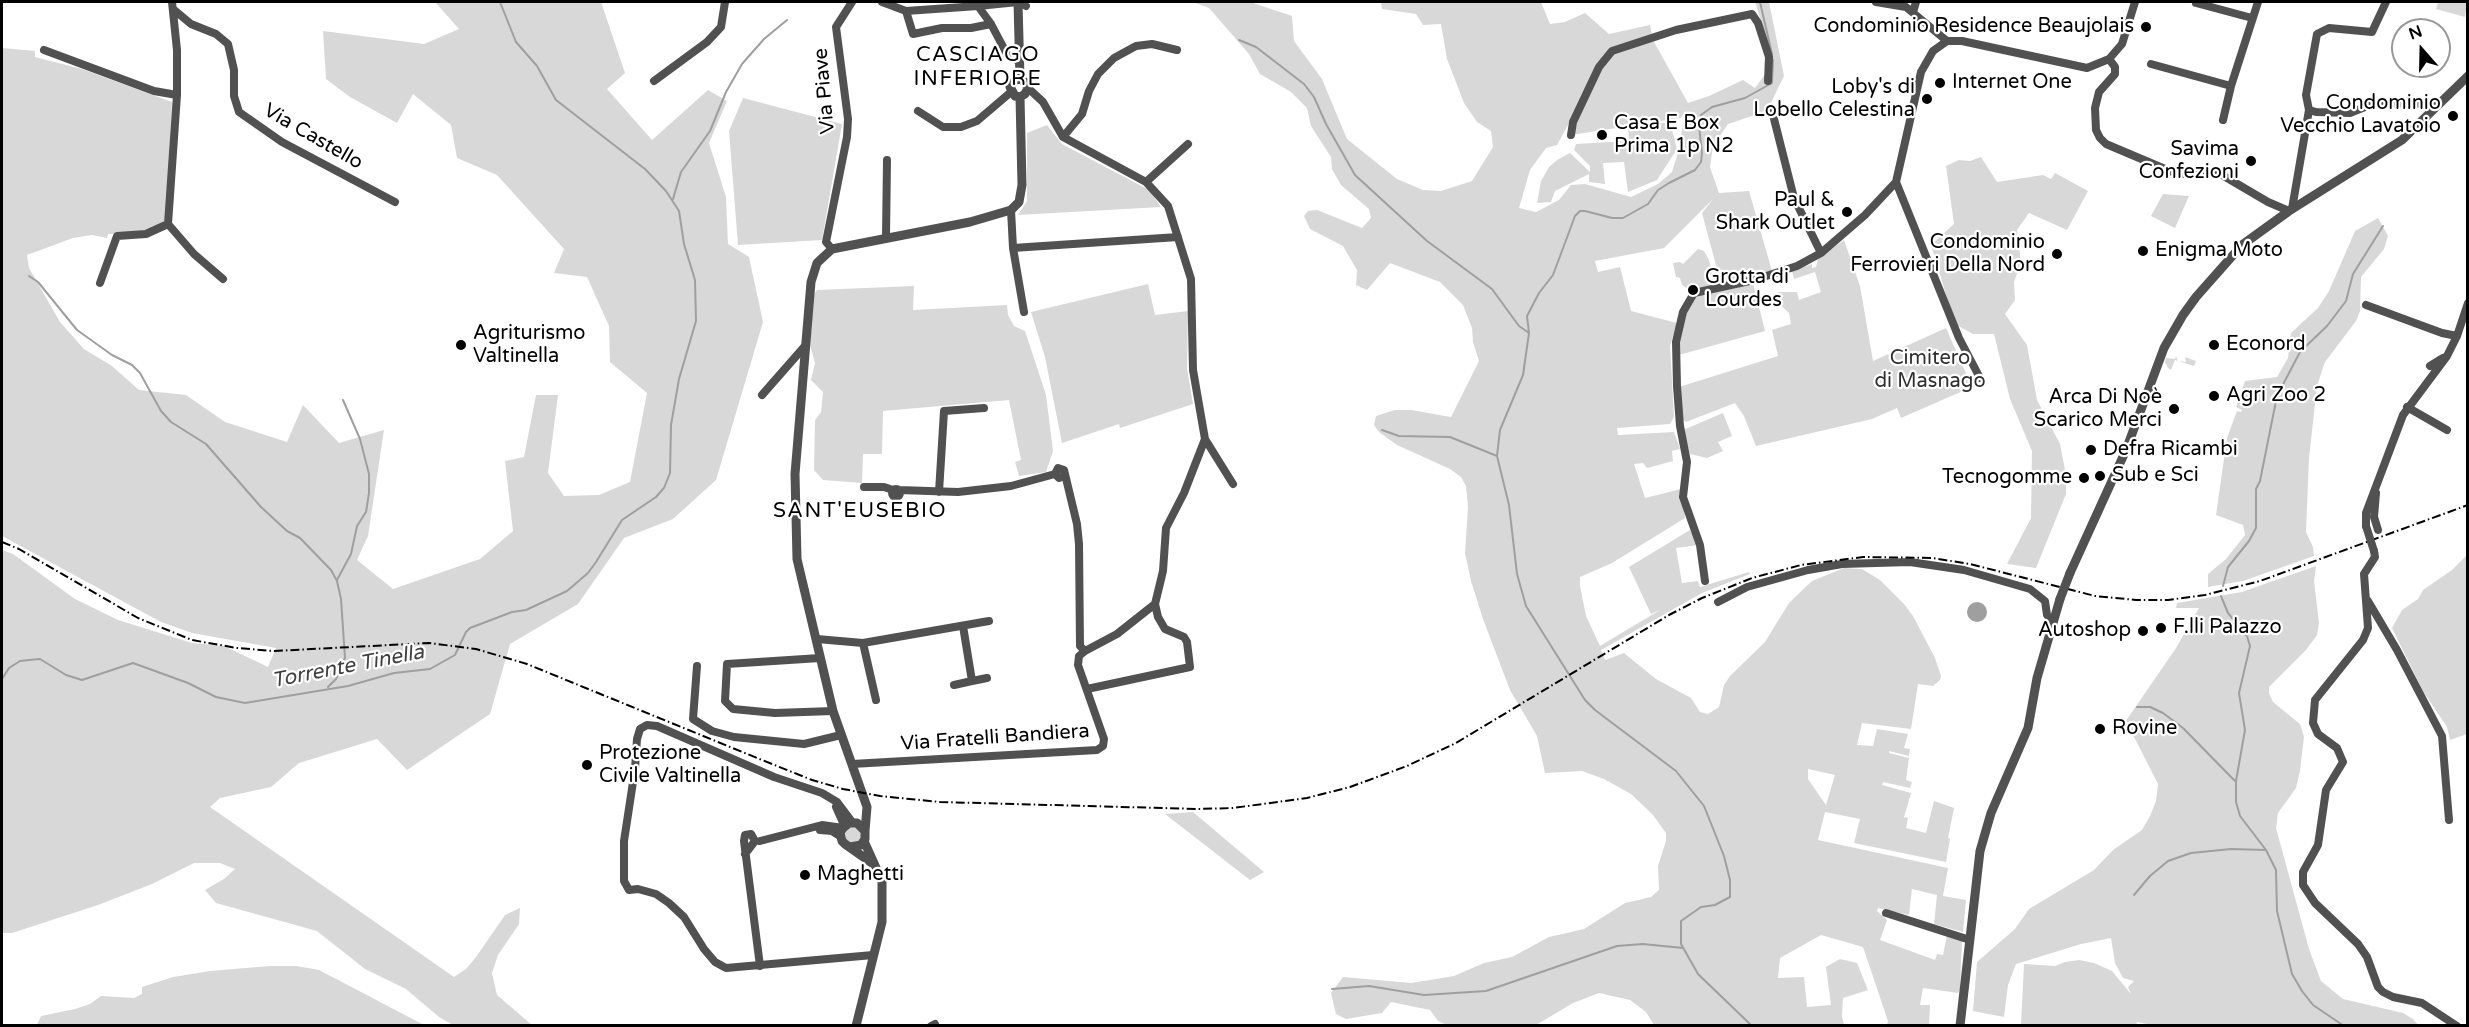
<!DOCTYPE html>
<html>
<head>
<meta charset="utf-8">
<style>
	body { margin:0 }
	#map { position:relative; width:2469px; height:1027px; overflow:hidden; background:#fff; font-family:"Varela Round",sans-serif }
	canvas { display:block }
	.frame { position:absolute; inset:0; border:3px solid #000; pointer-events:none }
	.north { position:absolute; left:2391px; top:18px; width:60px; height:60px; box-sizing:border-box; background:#fff; border:2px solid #999; border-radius:50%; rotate:340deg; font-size:16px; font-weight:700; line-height:24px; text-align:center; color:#000 }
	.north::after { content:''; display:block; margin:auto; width:21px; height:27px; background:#000; clip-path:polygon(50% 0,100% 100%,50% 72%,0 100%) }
</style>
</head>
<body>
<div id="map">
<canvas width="2469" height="1027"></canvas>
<div class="frame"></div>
<div class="north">N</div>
</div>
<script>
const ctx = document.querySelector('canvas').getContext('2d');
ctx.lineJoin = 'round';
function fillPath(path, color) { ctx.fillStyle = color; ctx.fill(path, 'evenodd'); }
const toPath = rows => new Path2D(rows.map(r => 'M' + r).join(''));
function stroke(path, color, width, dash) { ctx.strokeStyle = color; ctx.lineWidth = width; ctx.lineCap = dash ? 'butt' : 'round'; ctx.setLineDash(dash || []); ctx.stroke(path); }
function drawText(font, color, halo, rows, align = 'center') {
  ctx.font = font + ' "Varela Round",sans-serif'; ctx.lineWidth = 4.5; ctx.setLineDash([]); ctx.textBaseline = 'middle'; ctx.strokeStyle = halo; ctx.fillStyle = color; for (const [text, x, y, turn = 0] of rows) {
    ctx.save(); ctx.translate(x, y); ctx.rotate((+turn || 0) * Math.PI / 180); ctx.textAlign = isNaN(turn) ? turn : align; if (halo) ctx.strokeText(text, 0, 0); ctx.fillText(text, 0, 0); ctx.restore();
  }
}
fillPath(toPath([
	[435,2,601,2,625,73,607,89,652,140,708,90,727,101,709,143,726,197,728,244,749,257,763,322,716,480,673,519,624,538,578,604,510,644,490,714,407,770,377,739,299,763,271,787,220,798,210,807,454,977,466,969,476,957,505,915,520,908,519,924,498,955,492,973,497,995,532,1025,453,1025,439,1017,406,989,365,969,317,931,216,903,205,890,224,879,235,869,220,863,194,863,152,884,98,905,12,933,2,933,2,550,13,554,75,599,118,620,192,643,224,646,268,667,276,648,192,633,161,622,2,536,2,48,35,51,35,57,82,69,172,102,166,220,156,227,134,234,108,234,107,238,92,235,73,238,27,255,29,268,60,322,84,349,112,366,139,390,186,395,225,422,287,442,303,405,339,443,384,430,368,536,357,560,393,589,480,559,513,531,505,461,524,457,536,395,558,395,548,473,564,496,599,495,630,482,647,393,610,362,609,326,587,277,554,273,564,249,497,175,457,158,451,125,413,94,397,123,350,97,326,79,323,31,424,44,459,29],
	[1193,2,1250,2,1292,16,1294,41,1322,79,1347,139,1397,179,1423,190,1441,191,1472,181,1493,147,1491,131,1477,122,1464,103,1447,59,1441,24,1423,25,1416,14,1382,9,1381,2,1541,2,1550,24,1565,22,1585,13,1609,34,1650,25,1653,40,1688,103,1709,96,1743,80,1755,88,1766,73,1769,46,1755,2,1769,2,1784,76,1767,111,1728,124,1713,146,1710,167,1719,193,1749,191,1772,271,1770,273,1723,284,1720,280,1702,213,1713,199,1664,248,1595,261,1598,272,1620,267,1631,311,1677,323,1670,346,1674,417,1670,424,1617,428,1618,435,1674,432,1680,449,1672,451,1673,461,1647,468,1643,463,1634,464,1645,498,1681,489,1685,518,1612,563,1580,577,1580,586,1586,616,1600,646,1660,610,1651,614,1629,567,1690,530,1698,545,1676,548,1682,583,1698,581,1700,587,1749,572,1750,574,1702,593,1601,650,1605,660,1624,653,1656,679,1691,698,1700,712,1708,714,1719,707,1724,685,1730,676,1765,642,1789,603,1812,581,1844,568,1862,569,1880,580,1904,604,1913,616,1935,658,1941,676,1940,680,1933,686,1918,684,1911,729,1862,723,1857,745,1873,746,1877,729,1908,734,1904,748,1910,749,1909,756,1889,751,1889,753,1909,758,1906,780,1912,782,1910,788,1883,782,1882,785,1911,793,1904,817,1908,818,1906,828,1926,833,1934,801,1954,808,1948,838,1950,839,1946,862,1854,843,1860,819,1825,812,1818,840,1948,868,1943,896,1966,900,1963,932,1934,924,1937,895,1912,889,1909,915,1878,908,1877,911,1887,920,1880,940,1935,960,1937,954,1943,955,1947,935,1962,939,1960,990,1958,993,1923,988,1920,1005,1930,1005,1929,1025,1887,1025,1888,1021,1863,947,1821,935,1780,958,1778,978,1804,977,1807,1007,1831,1005,1826,967,1840,959,1857,963,1868,990,1843,998,1842,1016,1844,1025,1654,1025,1646,1012,1630,1000,1599,993,1573,1003,1536,1025,1447,1025,1438,1021,1430,1010,1391,1002,1382,1013,1346,1019,1336,1014,1331,993,1343,977,1411,983,1454,976,1484,963,1512,957,1549,937,1584,929,1625,903,1651,897,1659,890,1658,866,1666,841,1666,833,1653,815,1631,794,1604,779,1582,771,1545,773,1537,736,1510,690,1483,619,1471,581,1465,553,1468,507,1466,486,1461,477,1450,469,1397,445,1379,432,1374,425,1376,416,1395,410,1411,410,1451,417,1479,361,1473,342,1472,328,1463,305,1440,282,1390,263,1367,290,1356,285,1357,270,1343,246,1310,229,1304,216,1308,211,1317,210,1362,228,1371,218,1369,209,1341,185,1332,169,1331,157,1311,126,1307,108,1291,92,1260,74,1249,54,1209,8],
	[1685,111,1679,149,1672,172,1658,184,1631,197,1585,184,1571,185,1559,200,1536,212,1519,208,1530,170,1546,148,1557,145,1569,123,1571,135,1681,118],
	[1808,769,1835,775,1826,805,1808,779],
	[2438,2,2467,2,2465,17,2436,9],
	[743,98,842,124,822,240,738,245,729,131],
	[1670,122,1677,149,1657,180,1628,192,1624,162,1603,163,1605,184,1589,182,1589,174,1555,191,1551,202,1537,203,1541,181,1549,167,1557,160,1570,153,1590,172,1590,166,1574,150,1576,144,1629,141,1628,127],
	[1047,125,1062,144,1149,190,1161,207,1018,215,1027,201,1027,133],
	[1981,157,1997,182,2043,175,2051,179,2055,173,2088,191,2067,230,2029,213,2017,230,2021,263,2014,282,2015,300,2005,314,2027,345,2037,400,2060,444,2066,475,2066,494,2036,568,2007,564,2031,518,2032,451,2010,399,1994,334,1973,334,1955,324,1931,245,1954,224,1946,166,1959,160,1970,161],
	[2163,194,2189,196,2175,228,2151,216],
	[2378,218,2388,236,2384,249,2361,277,2360,311,2356,321,2325,362,2317,386,2309,458,2306,532,2313,547,2314,556,2243,581,2208,587,2208,574,2226,559,2245,535,2243,525,2216,515,2227,438,2237,411,2241,412,2242,410,2236,407,2245,381,2277,377,2288,358,2291,333,2318,308,2329,291,2355,231],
	[1844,240,1860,286,1873,361,1946,328,1972,387,1901,418,1897,408,1872,419,1756,446,1744,416,1735,403,1686,422,1681,418,1679,387,1778,356,1772,330,1791,324,1789,313,1775,300,1776,295,1779,292,1797,292,1799,300,1821,292,1815,272,1794,279,1792,271,1812,264,1812,268,1816,267,1818,259],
	[1698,249,1704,251,1709,260,1714,281,1709,287,1688,289,1682,285,1680,278,1676,277,1673,263,1680,262,1683,264],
	[1753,283,1765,331,1679,355,1678,343,1686,314,1697,296],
	[1148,284,1155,315,1188,311,1187,368,1193,404,1120,428,1119,424,1062,443,1045,357,1031,312],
	[914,286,913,310,1007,305,1008,315,1014,326,1025,331,1046,395,1053,451,1046,472,1019,476,1015,462,1021,460,1009,400,883,411,882,454,863,454,862,483,823,480,814,470,815,420,821,412,823,392,811,380,815,363,810,345,814,294,817,290],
	[2176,356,2178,361,2186,362,2185,357,2196,361,2194,366,2175,360,2171,370,2168,368,2165,362,2166,358,2175,359],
	[1723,413,1732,436,1718,442,1723,451,1707,458,1690,454,1683,430],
	[2467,555,2467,734,2450,740,2447,727,2423,691,2392,628,2402,610,2418,599,2423,590,2452,570],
	[2316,566,2314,581,2319,623,2317,635,2306,650,2269,687,2269,693,2273,702,2300,724,2304,737,2300,771,2296,788,2278,813,2276,828,2309,949,2321,981,2343,999,2403,1013,2413,1019,2418,1025,2156,1026,2137,1022,2136,1026,2021,1025,2024,964,2055,966,2065,962,2079,960,2094,963,2112,971,2131,994,2128,987,2134,981,2123,978,2115,963,2111,938,2081,944,2016,964,2008,985,2004,1017,1973,1011,1977,962,2015,929,2029,909,2094,870,2113,850,2142,830,2150,816,2156,801,2158,784,2133,735,2134,731,2121,728,2176,648,2199,608,2176,608,2177,603,2242,592],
	[1193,812,1264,872,1250,880,1165,814],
	'845 835a8 8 0 1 1 16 0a8 8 0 1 1-16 0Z',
	[270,966,296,966,319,970,424,1025,37,1025,41,1016,75,1009,90,1004,101,996,134,998,142,994,142,987,173,977,210,971]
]), '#d8d8d8');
fillPath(toPath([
	'1967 612a10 10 0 1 1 20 0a10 10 0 1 1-20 0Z'
]), '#9f9f9f');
stroke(toPath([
	[1760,2,1772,54],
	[1239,40,1256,47,1304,84,1314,97,1326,124,1355,175,1427,241,1492,289,1519,326,1529,333],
	[673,199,681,172,710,131,726,92,742,64,764,39,787,20],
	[29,276,38,282,77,330,112,355,132,365,140,373,161,411,171,422,206,444,261,507,287,531,300,538,331,570,337,581,341,599,345,658,336,679,328,687],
	[1382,430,1399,436,1450,437,1497,456],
	[337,580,351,554,357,526,366,512,369,493,369,474,360,439,343,400],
	[2223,586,2228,567,2249,541,2256,528,2256,489,2260,481,2277,396,2300,352,2327,326,2346,301,2353,274,2383,226],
	[2221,596,2228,613,2247,636,2250,646,2239,693,2245,730,2236,781,2236,802,2240,816,2266,850,2276,870,2277,911,2292,974,2302,991,2313,1005,2344,1026],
	[2,679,9,668,20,661,29,660,40,659,66,675,82,680,133,663,188,683,216,697,245,703,348,686,394,673,430,669,455,655,466,632,470,628,512,612,526,610,567,591,588,573,596,562,622,520,656,497,664,488,670,473,671,425,679,379,696,321,695,280,684,244,679,211,666,191,645,169,556,100,537,66,516,42,500,2],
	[2137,707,2150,707,2163,713,2183,728,2235,781],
	[2134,895,2150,876,2168,861,2191,853,2231,849,2266,850],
	[1332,989,1369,986,1424,995,1486,991,1617,946,1643,944,1683,948],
	[1752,1026,1698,974,1681,944,1681,921,1701,907,1715,905,1730,897,1730,880,1724,856,1704,806,1676,771,1595,710,1585,700,1526,606,1517,574,1509,505,1497,456,1500,430,1523,375,1529,333,1527,316,1539,293,1553,275,1575,216,1580,211,1585,211,1612,218,1623,218,1648,204,1658,190,1669,183,1695,170,1701,162,1702,153,1699,126,1701,115,1712,107,1745,98,1772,83,1773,60]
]), '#9f9f9f', 2);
stroke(toPath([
	[172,2,177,50,177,95,168,224,194,254,223,279],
	[882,2,906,11,978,6],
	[1876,2,1906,7,1947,41],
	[2386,2,2372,32,2329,28,2317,34,2306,95,2309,110,2316,112,2350,113,2375,103,2439,104],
	[2196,3,2252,18],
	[173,9,191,24,216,34,228,44,234,70,234,96,239,112,282,142,395,202],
	[906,11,913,34,942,28,971,28,991,24],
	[1913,12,1916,2],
	[44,50,154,91,177,95],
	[2109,59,2115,67,2115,74,2099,92,2095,108,2096,130,2100,138,2106,144,2177,174,2215,173,2222,175,2268,202,2289,211],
	[1019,60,1009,58,991,24,978,6,1018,2,1026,6],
	[2151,64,2231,86],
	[654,81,707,42,721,27,725,2],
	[1028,88,1043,102,1063,137,1146,182,1168,206,1191,279,1193,370,1205,439,1233,484],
	[918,111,943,127,961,127,977,121,1011,92],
	[1772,111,1794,198,1821,253],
	[2223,120,2231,86,2258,2],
	[1571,135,1573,122,1599,67,1612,51,1676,30,1752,14,1758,23,1769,57,1768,81],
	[1063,137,1082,114,1089,91,1098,74,1114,58,1136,46,1152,44,1177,50],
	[1146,182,1188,144],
	[1896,182,1959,338,1980,378],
	[2292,209,2309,110],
	[1011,210,1013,248,1024,312],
	[886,237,887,160],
	[1013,248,1178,237],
	[832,249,826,242,847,137,848,119,836,27,852,2],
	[100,283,117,236,146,234,168,224],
	[2366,305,2442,333,2457,336],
	[2430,366,2443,358],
	[762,395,805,346],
	[2407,407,2447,430],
	[864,487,884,487,893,490],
	'892 493a4 4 0 1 1 8 0a4 4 0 1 1-8 0Z',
	[899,490,958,492,1011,486,1055,474,1059,478,1064,476],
	[939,492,944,411,984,408],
	[2376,493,2374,517,2378,530],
	[2366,526,2366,513,2403,415,2447,356,2457,336,2468,303],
	[2374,551,2375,557,2364,574,2368,628,2363,640,2315,700,2313,723,2318,734,2337,748,2343,762,2326,790,2318,845,2303,872,2303,885,2315,903,2358,944,2367,957,2378,987,2383,992,2393,997,2422,1003,2457,1026],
	[1705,581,1700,545,1683,497,1687,462,1680,426,1677,386,1676,342,1683,312,1694,293,1754,280,1797,266,1821,253,1865,215,1896,182,1921,72,1933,51,1947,41,1962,41,2087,68,2109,59,2122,44,2135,2],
	[2368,601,2397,650,2442,736,2449,820],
	[1718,602,1747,587,1808,570,1842,564,1910,562,1964,570,2030,589,2045,601,2047,615,2053,622],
	[817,639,863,643,989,621],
	[863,643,876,700],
	[1085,651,1117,634,1155,604],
	[820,658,727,664,725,701,733,709,775,713,833,711],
	[697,666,693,719,712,731,734,737,804,744,841,735],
	[972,681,987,678],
	[954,685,972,681,963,626],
	[1087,689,1190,667,1187,642,1184,637,1165,629,1158,617,1155,604,1163,571,1166,528,1184,493,1205,439],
	[852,764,1097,750,1103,746,1104,739,1078,665,1079,656,1085,651,1080,646,1079,544,1077,524,1064,470,1058,468,1055,474],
	[836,807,844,825],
	[852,822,837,802,822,793,774,777,657,726,647,725,640,729,637,739,635,769,624,841,624,881,629,890,638,889,656,894,669,903,684,917,704,949,715,962,726,968,873,955],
	[820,830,832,831,840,836],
	[760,841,822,825,843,828],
	[745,854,755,841,751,834,745,835,744,841,760,966],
	[1886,913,1970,940],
	[931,1026,935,1024]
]), '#515151', 8);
stroke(toPath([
	[1018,2,1020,79],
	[1020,97,1015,96,1010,87,1015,80,1020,79],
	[1020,97,1025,94,1028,88,1025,82,1020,79],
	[2070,573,2126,450,2164,348,2183,315,2196,297,2242,245,2289,211,2402,140,2468,76],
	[865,831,867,807,833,711,797,559,795,474,811,282,817,263,832,249,970,222,1011,210,1019,202,1022,185,1020,97],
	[850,847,861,845,865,839,865,831,857,823,849,823,843,828,840,833,842,841,845,844,872,863],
	[856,1026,882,922,882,881,864,841],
	[1960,1026,1980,851,1991,813,2028,728,2037,678,2060,599]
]), '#515151', 9);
stroke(toPath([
	[2,542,19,549,138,618,192,640,237,648,274,651,429,643,476,649,527,664,762,760,812,780,843,789,880,796,940,802,1198,809,1233,808,1307,798,1350,787,1407,766,1456,743,1669,615,1702,598,1752,578,1801,565,1863,557,1932,558,1970,564,2095,596,2136,600,2168,600,2205,595,2260,581,2468,505]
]), '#000', 2, [9, 3, 1.5, 3]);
stroke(toPath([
	[2366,526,2374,551]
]), '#515151', 8);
stroke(toPath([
	[2060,599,2070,573]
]), '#515151', 9);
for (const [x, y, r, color] of [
	[2146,27,6,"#000"],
	[1940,83,6,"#000"],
	[1927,99,6,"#000"],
	[2453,116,6,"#000"],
	[1602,135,6,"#000"],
	[2251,161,6,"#000"],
	[1847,212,6,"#000"],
	[2143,251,6,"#000"],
	[2057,254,6,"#000"],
	[1693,290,6,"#000"],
	[461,345,6,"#000"],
	[2214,345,6,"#000"],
	[2214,396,6,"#000"],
	[2174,409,6,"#000"],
	[2091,450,6,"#000"],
	[2100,476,6,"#000"],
	[2084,478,6,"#000"],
	[2161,628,6,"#000"],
	[2143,631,6,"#000"],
	[2100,729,6,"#000"],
	[587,765,6,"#000"],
	[805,875,6,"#000"]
]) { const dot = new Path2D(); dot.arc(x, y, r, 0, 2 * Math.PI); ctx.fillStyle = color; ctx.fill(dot); stroke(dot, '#fff', 2); }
drawText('20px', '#000', '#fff', [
	["Condominio Residence Beaujolais",2134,27,"right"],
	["Internet One",1952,83],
	["Loby's di",1915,88,"right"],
	["Lobello Celestina",1915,111,"right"],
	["Condominio",2441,104,"right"],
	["Vecchio Lavatoio",2441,127,"right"],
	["Casa E Box",1614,124],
	["Prima 1p N2",1614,147],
	["Savima",2239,150,"right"],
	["Confezioni",2239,173,"right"],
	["Paul &",1835,201,"right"],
	["Shark Outlet",1835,224,"right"],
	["Condominio",2045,243,"right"],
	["Ferrovieri Della Nord",2045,266,"right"],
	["Enigma Moto",2155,251],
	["Grotta di",1705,278],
	["Lourdes",1705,301],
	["Agriturismo",473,334],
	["Valtinella",473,357],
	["Econord",2226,345],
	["Agri Zoo 2",2226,396],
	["Arca Di Noè",2162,398,"right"],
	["Scarico Merci",2162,421,"right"],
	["Defra Ricambi",2103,450],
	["Sub e Sci",2112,476],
	["Tecnogomme",2072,478,"right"],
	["F.lli Palazzo",2173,628],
	["Autoshop",2131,631,"right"],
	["Rovine",2112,729],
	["Protezione",599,754],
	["Civile Valtinella",599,777],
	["Maghetti",817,875]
], 'left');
drawText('20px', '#000', '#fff', [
	["Via Piave",825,91,-95],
	["Via Castello",313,137,30],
	["Via Fratelli Bandiera",995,738,-4]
]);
drawText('20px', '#2f2f2f', '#fff', [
	["Cimitero",1930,359],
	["di Masnago",1930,382]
]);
ctx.letterSpacing = '1.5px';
drawText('21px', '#000', '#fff', [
	["CASCIAGO",978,55],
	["INFERIORE",978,79],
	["SANT'EUSEBIO",860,511]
]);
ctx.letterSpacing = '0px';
drawText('italic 21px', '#404040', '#fff', [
	["Torrente Tinella",348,667,-11]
]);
</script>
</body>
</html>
